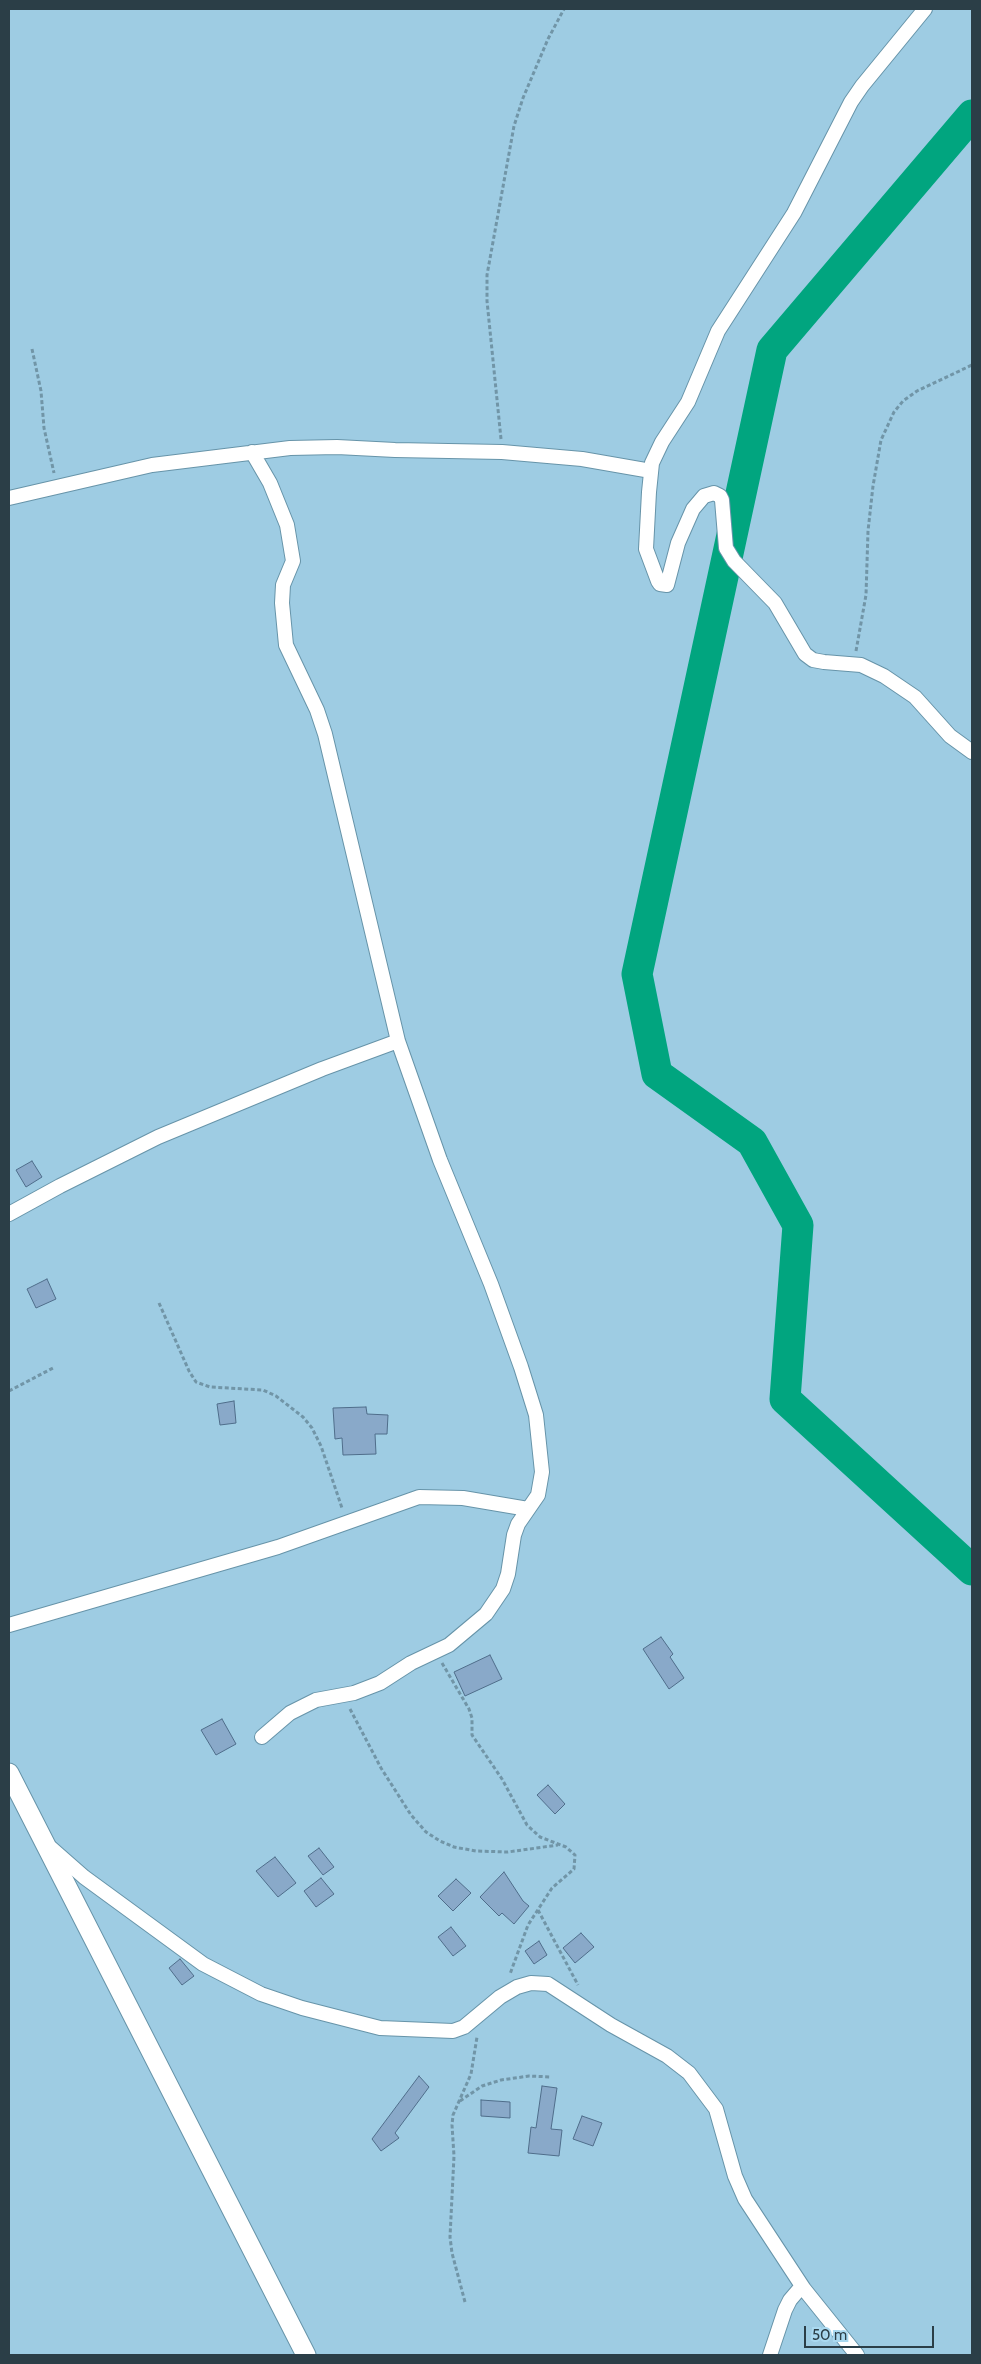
<!DOCTYPE html>
<html>
<head>
<meta charset="utf-8">
<style>
	body { margin:0 }
	#map { position:relative; width:981px; height:2364px; overflow:hidden; background:#9ecce3; font-family:Cabin,sans-serif }
	canvas { display:block }
	.frame { position:absolute; inset:0; border:10px solid #2b3e47; pointer-events:none }
	.scale { position:absolute; left:804px; top:2326px; width:130px; height:22px; box-sizing:border-box; border:2px solid #2b3e47; border-top:0; padding-left:6px; font-size:15px; line-height:18px; white-space:nowrap; color:#2b3e47; -webkit-text-stroke:4px #aad9f0; paint-order:stroke }
</style>
</head>
<body>
<div id="map">
<canvas width="981" height="2364"></canvas>
<div class="frame"></div>
<div class="scale">50 m</div>
</div>
<script>
const ctx = document.querySelector('canvas').getContext('2d');
ctx.lineJoin = 'round';
const toPath = rows => new Path2D(rows.map(r => 'M' + r).join(''));
function stroke(path, color, width, dash) { ctx.strokeStyle = color; ctx.lineWidth = width; ctx.lineCap = dash ? 'butt' : 'round'; ctx.setLineDash(dash || []); ctx.stroke(path); }
function fillPath(path, color) { ctx.fillStyle = color; ctx.fill(path, 'evenodd'); }
stroke(toPath([
	[972,115,772,350,637,974,657,1074,752,1142,798,1225,785,1399,972,1570]
]), '#01a57f', 31);
const building = toPath([
	[32,1161,42,1177,26,1187,16,1170,32,1161],
	[47,1279,56,1299,36,1308,27,1289,47,1279],
	[234,1401,236,1423,220,1425,217,1404,234,1401],
	[366,1407,367,1414,388,1415,387,1434,375,1434,376,1454,343,1455,342,1438,335,1439,333,1408,366,1407],
	[661,1637,673,1654,670,1657,684,1678,669,1689,643,1649,661,1637],
	[490,1655,502,1679,465,1696,454,1672,490,1655],
	[222,1719,236,1744,216,1755,201,1730,222,1719],
	[548,1785,565,1804,555,1814,537,1795,548,1785],
	[319,1848,334,1867,323,1875,308,1856,319,1848],
	[275,1857,296,1883,278,1897,256,1871,275,1857],
	[504,1872,523,1901,529,1906,514,1924,502,1913,499,1916,480,1897,504,1872],
	[321,1878,334,1894,316,1907,304,1891,321,1878],
	[456,1879,471,1893,453,1911,438,1896,456,1879],
	[451,1927,466,1946,453,1956,438,1937,451,1927],
	[581,1933,594,1947,575,1963,563,1948,581,1933],
	[539,1941,547,1955,534,1964,525,1951,539,1941],
	[180,1959,194,1976,182,1985,169,1968,180,1959],
	[419,2076,429,2087,395,2133,399,2138,381,2151,372,2139,419,2076],
	[542,2086,557,2088,551,2129,562,2130,559,2156,528,2153,531,2127,536,2128,542,2086],
	[481,2100,510,2102,510,2118,481,2116,481,2100],
	[582,2116,602,2123,593,2146,573,2139,582,2116]
]);
fillPath(building, '#89a9c9');
stroke(building, '#4f6d8a', 1);
const street = toPath([
	[925,9,862,86,851,102,794,213,718,331,688,402,662,442,652,463,649,492,646,549,658,581,660,584,667,585,678,543,693,509,704,496,714,493,720,496,722,500,726,548,734,561,775,603,805,654,813,660,824,662,861,665,884,676,915,697,950,736,972,752],
	[252,452,270,483,287,525,293,561,283,585,282,603,286,645,317,710,325,734,398,1041,440,1160,491,1284,521,1367,536,1415,542,1472,538,1495,518,1524,514,1535,508,1574,503,1589,486,1614,449,1645,411,1663,380,1683,354,1693,316,1700,290,1713,262,1737],
	[9,498,152,465,290,448,337,447,395,450,502,452,582,459,651,471],
	[9,1214,60,1186,158,1137,322,1069,398,1041],
	[9,1625,278,1547,419,1497,463,1498,528,1509],
	[51,1848,84,1877,203,1964,261,1994,302,2008,380,2028,453,2031,464,2027,500,1997,517,1987,531,1983,548,1984,611,2025,667,2056,689,2073,716,2109,735,2176,745,2199,804,2289,857,2355],
	[770,2355,785,2310,790,2300,802,2286]
]);
const secondary = toPath([
	[9,1773,306,2355]
]);
stroke(street, '#6794a9', 16);
stroke(secondary, '#6794a9', 21);
stroke(toPath([
	[32,349,41,391,44,428,54,473],
	[501,439,487,301,487,275,514,126,523,98,548,39,564,9],
	[856,651,866,595,868,531,873,486,881,440,894,412,903,401,917,391,972,365],
	[159,1303,189,1371,196,1382,210,1387,263,1390,276,1396,303,1417,312,1428,321,1446,342,1508],
	[9,1391,53,1368],
	[442,1663,469,1709,472,1718,472,1735,502,1779,527,1825,540,1837,566,1847,575,1855,574,1869,552,1888,528,1925,510,1974],
	[350,1709,381,1768,411,1815,426,1832,440,1841,454,1847,476,1851,508,1852,558,1845],
	[538,1910,578,1985],
	[460,2101,482,2086,501,2080,529,2076,551,2077],
	[465,2302,452,2253,450,2237,454,2156,452,2125,453,2115,471,2074,477,2037]
]), '#7195a7', 3, [4, 2.5]);
stroke(street, '#fff', 14);
stroke(secondary, '#fff', 19);
</script>
</body>
</html>
